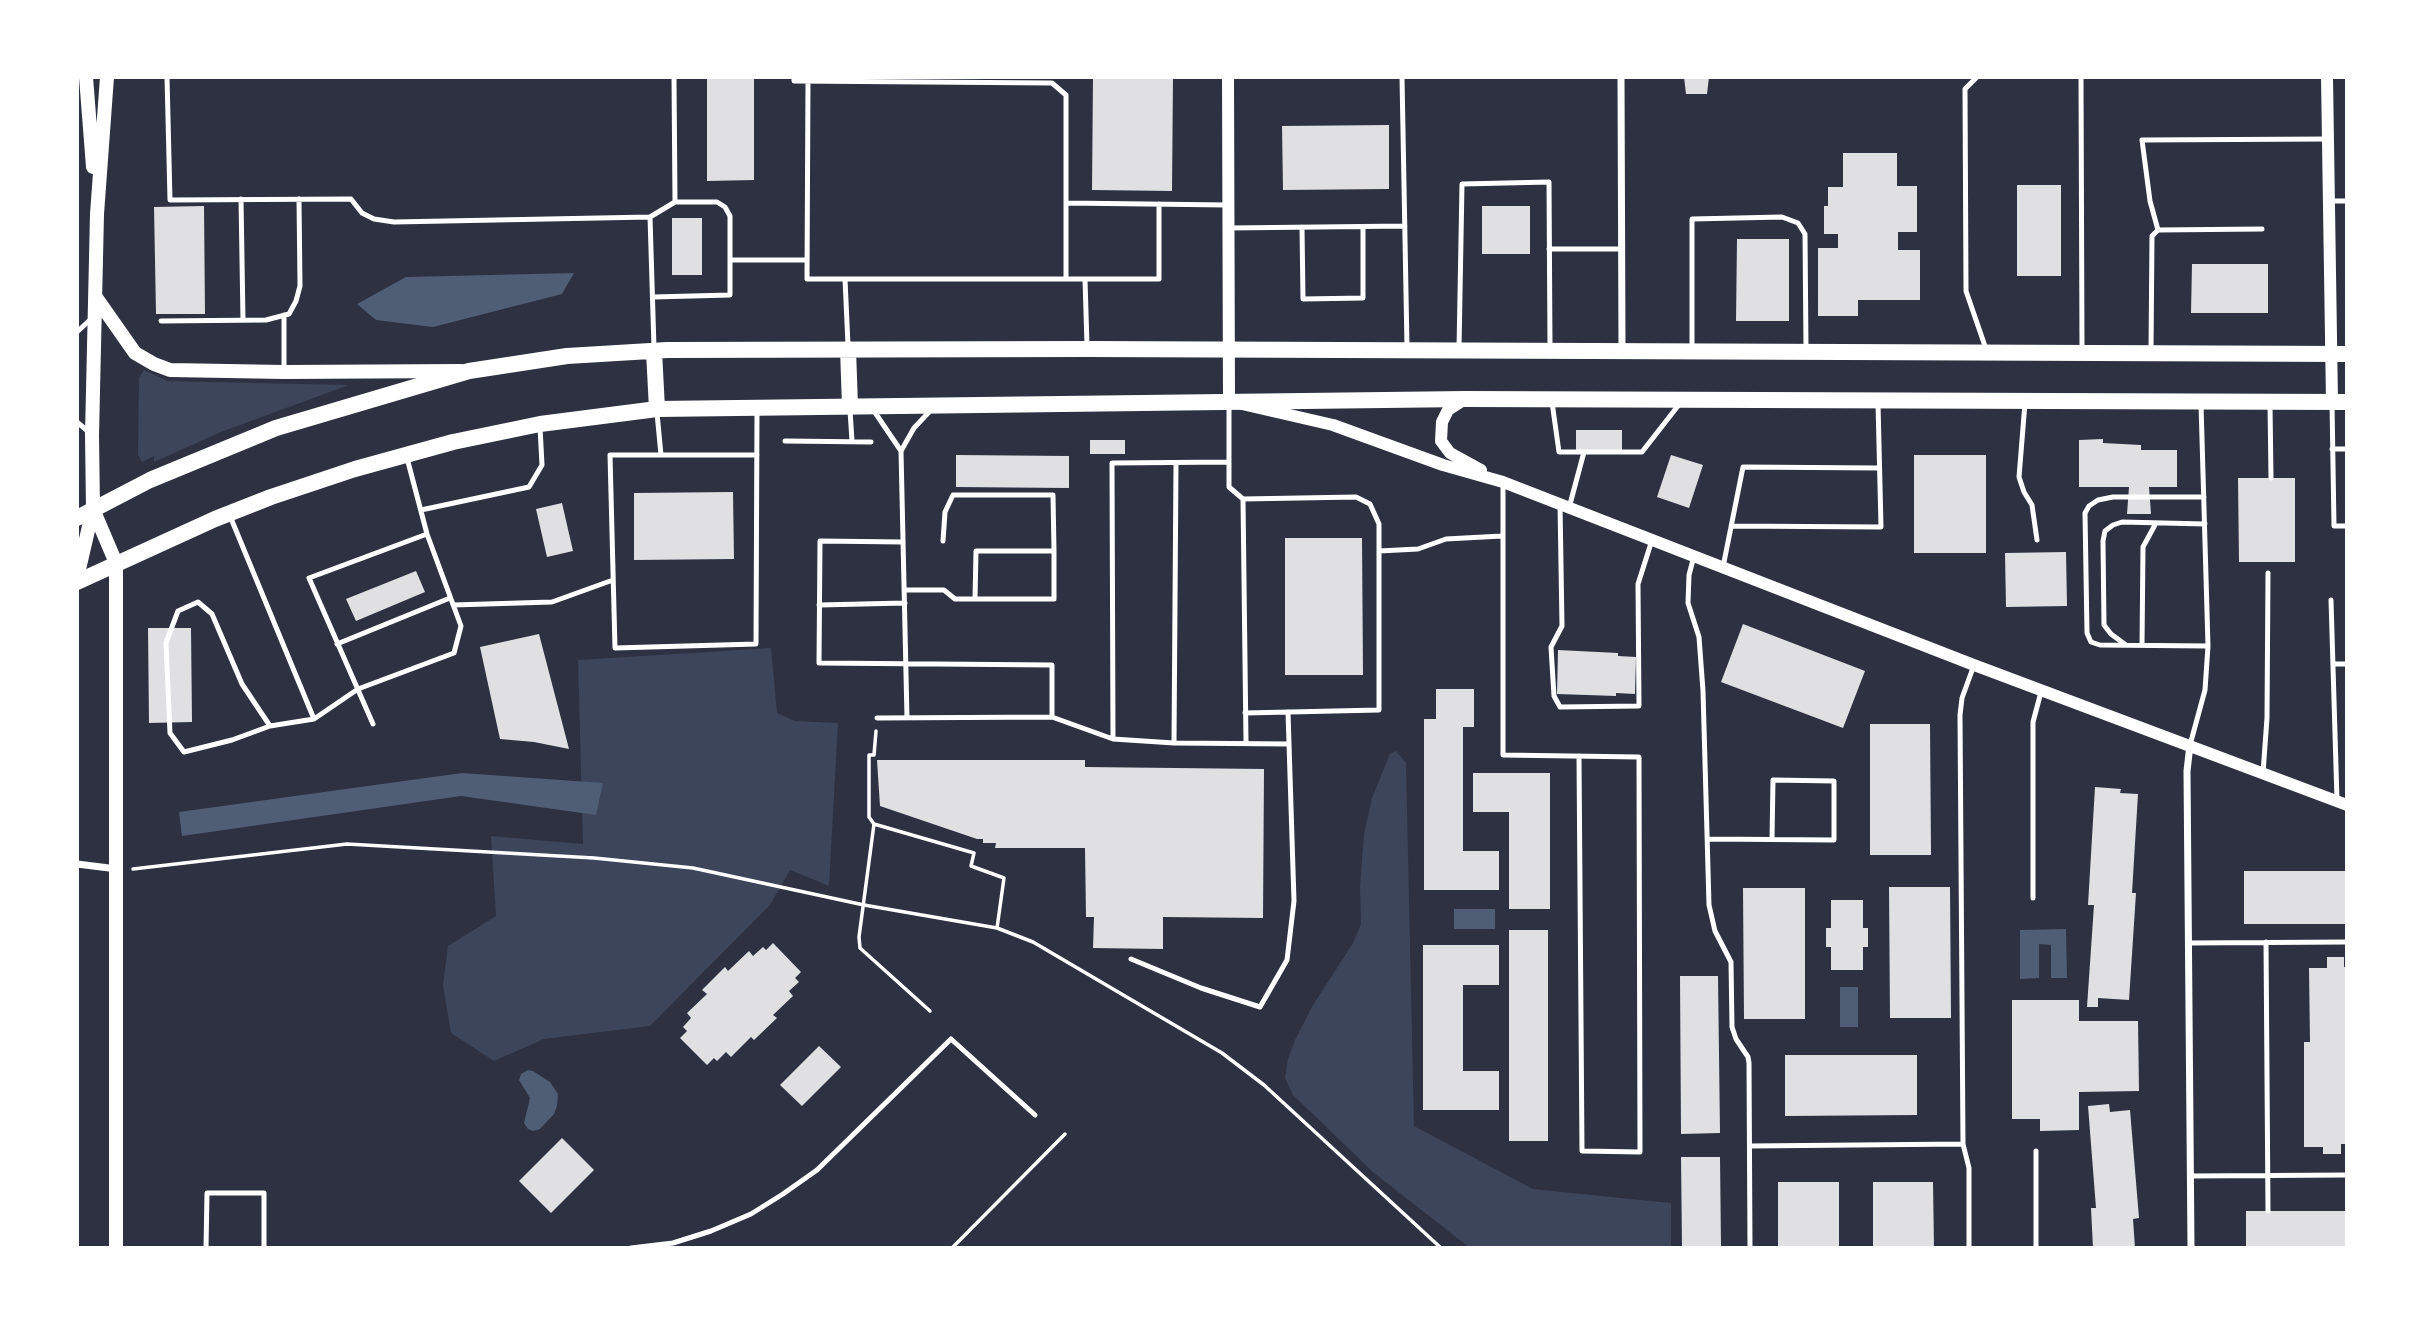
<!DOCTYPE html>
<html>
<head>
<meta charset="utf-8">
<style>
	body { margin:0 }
	#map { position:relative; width:2424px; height:1325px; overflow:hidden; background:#2d3142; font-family:Merriweather,serif }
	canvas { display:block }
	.frame { position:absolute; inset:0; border:79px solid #fff; pointer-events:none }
</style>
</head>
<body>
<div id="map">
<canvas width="2424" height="1325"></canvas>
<div class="frame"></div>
</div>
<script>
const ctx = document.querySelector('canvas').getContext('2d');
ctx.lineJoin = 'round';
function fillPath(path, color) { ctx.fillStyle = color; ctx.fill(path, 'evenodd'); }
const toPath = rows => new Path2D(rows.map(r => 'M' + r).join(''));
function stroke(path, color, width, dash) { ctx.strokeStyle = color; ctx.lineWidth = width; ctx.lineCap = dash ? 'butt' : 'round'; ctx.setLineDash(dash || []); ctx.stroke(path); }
fillPath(toPath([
	[144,370,168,381,349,385,221,432,154,462,154,456,142,462,138,455,139,378],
	[771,648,777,713,795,721,838,723,829,886,790,870,770,905,650,1026,544,1039,494,1061,451,1033,443,985,448,946,496,916,491,836,583,844,578,660],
	[1396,751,1406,763,1414,1126,1533,1189,1671,1203,1671,1248,1470,1248,1374,1173,1293,1095,1285,1078,1288,1059,1295,1040,1313,1005,1353,943,1361,924,1360,886,1364,834,1372,798,1390,754]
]), '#3c4559');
fillPath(toPath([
	[574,273,562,294,433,327,376,320,357,304,406,277],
	[462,773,603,783,596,815,461,796,182,836,179,812],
	[1454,909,1495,909,1495,929,1454,929],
	[2066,929,2067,978,2051,978,2051,945,2039,944,2039,978,2020,979,2020,930],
	[1840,987,1858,987,1858,1027,1840,1027],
	[528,1070,533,1071,550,1082,558,1094,557,1106,554,1114,540,1129,533,1131,528,1129,524,1123,530,1098,519,1080,521,1074]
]), '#4f5d75');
fillPath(toPath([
	[707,77,754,77,754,180,707,181],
	[1093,77,1173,77,1172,191,1092,190],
	[1684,77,1709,77,1707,94,1686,94],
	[1389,125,1389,189,1283,190,1282,126],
	[1843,153,1897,153,1897,186,1917,186,1917,232,1898,232,1898,250,1920,250,1920,300,1858,300,1858,316,1818,316,1818,248,1838,248,1838,234,1824,234,1824,206,1828,206,1828,187,1843,187],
	[2017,185,2061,185,2061,276,2017,276],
	[204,206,205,314,156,314,154,207],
	[1482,206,1530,206,1530,254,1482,254],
	[672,218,702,218,702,275,672,275],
	[1737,239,1789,239,1789,321,1736,321],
	[2192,264,2268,264,2268,313,2191,313],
	[1576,430,1622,430,1622,454,1576,454],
	[2103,439,2103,443,2141,445,2141,450,2177,450,2177,487,2149,487,2151,514,2127,514,2129,487,2079,487,2079,440],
	[1090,440,1125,440,1125,454,1090,454],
	[956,455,1069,456,1069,488,956,487],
	[1671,455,1703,465,1689,508,1657,497],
	[1914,455,1986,455,1986,553,1914,553],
	[2238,478,2295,478,2295,562,2239,562],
	[733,492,734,559,634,560,634,493],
	[562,503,573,551,547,557,536,509],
	[1285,538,1362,538,1363,675,1285,675],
	[2066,552,2067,606,2006,607,2005,553],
	[416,571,425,592,356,621,346,599],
	[1743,624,1865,671,1843,728,1721,682],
	[148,628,191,628,192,722,149,723],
	[539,634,569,749,534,742,500,739,480,647],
	[1558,650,1618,653,1618,656,1636,657,1635,694,1616,693,1616,696,1557,694],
	[1436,689,1474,689,1474,727,1463,727,1463,851,1499,851,1499,890,1424,890,1424,719,1436,719],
	[1870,724,1930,724,1931,855,1870,855],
	[877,760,1085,760,1085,767,1264,769,1263,918,1163,917,1163,949,1093,948,1094,917,1086,917,1085,848,995,848,996,843,983,843,983,839,977,839,880,806],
	[1473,773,1550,773,1550,909,1509,909,1509,812,1473,812],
	[2095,787,2121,789,2120,793,2138,794,2132,893,2136,893,2129,1000,2098,998,2098,1007,2087,1007,2094,905,2088,905],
	[2244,871,2347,871,2347,924,2244,924],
	[1889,887,1950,887,1951,1018,1890,1018],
	[1743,888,1805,888,1805,1019,1744,1019],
	[1831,900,1863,900,1863,928,1868,928,1868,947,1863,947,1863,970,1831,970,1831,947,1826,947,1826,928,1831,928],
	[1509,930,1548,930,1548,1141,1509,1141],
	[773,943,801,972,795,978,799,982,789,991,793,996,773,1015,777,1018,754,1040,751,1037,731,1057,726,1052,717,1061,714,1058,707,1065,680,1038,687,1031,683,1027,691,1018,687,1013,707,994,702,990,725,967,728,971,749,951,753,956,763,947,766,950],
	[1423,945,1499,945,1499,985,1463,985,1463,1071,1499,1071,1499,1110,1423,1110],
	[2327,957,2344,957,2344,967,2347,967,2347,1144,2341,1144,2341,1154,2323,1154,2323,1147,2304,1147,2304,1042,2310,1042,2309,968,2327,968],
	[1680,976,1718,976,1720,1133,1681,1134],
	[2012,1000,2079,1000,2079,1021,2138,1021,2139,1091,2079,1092,2079,1130,2040,1131,2040,1119,2012,1119],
	[819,1046,841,1067,802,1106,780,1085],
	[1785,1055,1917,1055,1917,1115,1785,1116],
	[2109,1104,2110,1112,2130,1110,2139,1218,2133,1219,2135,1248,2093,1248,2091,1208,2096,1208,2088,1106],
	[562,1138,594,1170,551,1213,519,1181],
	[1681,1157,1720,1157,1721,1248,1682,1248],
	[1778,1182,1839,1182,1839,1248,1778,1248],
	[1873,1182,1933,1182,1934,1248,1873,1248],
	[2246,1211,2347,1211,2347,1248,2246,1248]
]), '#e0e0e3');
stroke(toPath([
	[876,731,874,755,869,755,869,817,874,824,974,853,971,866,1004,878,997,928],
	[874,824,859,937,860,948,930,1011],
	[133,869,347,844,594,858,693,868,864,905,997,928,1033,942,1222,1053,1264,1085,1441,1248],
	[952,1248,1065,1134]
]), '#fff', 3.5);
stroke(toPath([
	[167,77,170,200,351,199,362,213,374,219,394,222,650,217,675,202,717,202,725,207,730,216,730,295,653,297],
	[674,77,675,202],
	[794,77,794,81,1052,83,1066,95,1066,279],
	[1402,77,1407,347],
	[1977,77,1965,89,1966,291,1986,349],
	[2081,77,2082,350],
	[808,81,807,279,1159,279,1159,204],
	[241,199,243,320],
	[2329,201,2347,201],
	[1066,203,1227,205],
	[650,217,654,348],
	[1302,227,1303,299,1363,298,1363,227],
	[1229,228,1405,226],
	[2158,230,2262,229],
	[1549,249,1621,249],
	[730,260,807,260],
	[845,279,848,345],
	[1085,279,1087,346],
	[284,315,284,369],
	[161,321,266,320,289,314,296,301,300,286,299,199],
	[77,332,92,318],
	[1459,349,1462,184,1549,182,1550,347],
	[1692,349,1692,219,1782,217,1798,223,1805,234,1806,348],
	[2151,350,2152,236,2158,230,2150,201,2142,140,2328,139],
	[1552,402,1559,452,1642,452,1681,402],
	[2025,403,2019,477,2024,492,2032,505,2037,540],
	[2332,403,2334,526,2347,526],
	[1229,404,1229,487,1243,499,1356,497,1370,504,1379,524,1379,710,1245,713],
	[2270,404,2271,478],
	[850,410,852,441],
	[874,411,901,451],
	[657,413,661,455],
	[77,422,91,434],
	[785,441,871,442],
	[2332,449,2347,449],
	[757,455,610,455,615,648,756,644,757,410],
	[1503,482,1503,755,1639,757,1640,1152,1582,1151,1579,756],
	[2204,497,2113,497,2098,500,2089,506,2085,513,2087,633,2091,642,2100,645,2208,646],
	[1243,499,1246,742],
	[1560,504,1562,626,1551,647,1554,696,1560,707,1639,706,1638,584,1652,540],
	[1569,508,1584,452],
	[421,510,529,487,542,465,540,427],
	[230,516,314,719],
	[1731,526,1881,527,1878,403],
	[943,541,945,512,953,495,1053,495,1054,551],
	[903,542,820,541,819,663,1052,665,1052,717],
	[1379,551,1418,549,1446,539,1502,536],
	[1694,556,1689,575,1688,603,1699,637,1703,691,1709,905,1715,931,1731,962,1732,1027,1736,1039,1748,1057,1749,1063,1750,1248],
	[1723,567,1743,467,1879,468],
	[904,590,944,590,955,599,1054,599,1054,551,976,551,975,599],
	[2331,600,2337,800],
	[453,605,552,602,613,580],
	[819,605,905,603],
	[337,644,450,598],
	[2126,645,2111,634,2104,625,2103,541,2105,531,2113,525,2122,522,2205,524],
	[2142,645,2143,547,2156,523],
	[2333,664,2347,664],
	[877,718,1052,717,1113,739,1174,743,1289,744],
	[907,718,901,451,914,428,931,410],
	[373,724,309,578,427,534],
	[270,726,232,740,184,752,170,733,166,643,178,611,198,602,212,614,242,684,270,726,314,719,358,689,454,653,461,626,427,534,407,458],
	[1113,739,1112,463,1229,462],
	[1174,743,1176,463],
	[2190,745,2205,690,2208,646,2201,404],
	[2263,773,2267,718,2268,573],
	[1708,839,1834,840,1834,781,1773,780,1772,839],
	[2033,898,2033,722,2041,692],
	[2266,942,2268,1211],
	[2188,943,2347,942],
	[1131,959,1201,988,1260,1007,1287,960,1294,901,1288,712],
	[1750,1146,1963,1144],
	[2036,1151,2036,1248],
	[2190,1176,2347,1175],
	[206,1248,207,1193,264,1193,264,1248],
	[631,1248,673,1243,711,1231,751,1214,783,1194,817,1170,951,1039,1035,1115],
	[1969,1248,1969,1168,1963,1144,1960,715,1962,698,1974,665]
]), '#fff', 5);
stroke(toPath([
	[1621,77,1622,351],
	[2190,745,2187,771,2191,1248],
	[77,864,117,869]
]), '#fff', 7);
stroke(toPath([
	[1228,77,1229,401,1333,425,1443,465,1503,482,1974,665,2347,805],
	[2327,77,2332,402],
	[1465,399,1448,410,1442,422,1441,441,1450,453,1481,470]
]), '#fff', 12);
stroke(toPath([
	[86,77,93,167],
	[95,296,135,353,154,364,170,370,284,372,461,371],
	[93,509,116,563,116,1248],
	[77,578,93,509,92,435,97,214,107,77]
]), '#fff', 14);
stroke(toPath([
	[848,349,850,406],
	[654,351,657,409],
	[77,518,150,480,276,428,469,371,567,356,667,350,1087,349,2347,354],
	[77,582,215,519,271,497,355,469,453,442,540,424,657,409,1465,399,2347,402]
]), '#fff', 16);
</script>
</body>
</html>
